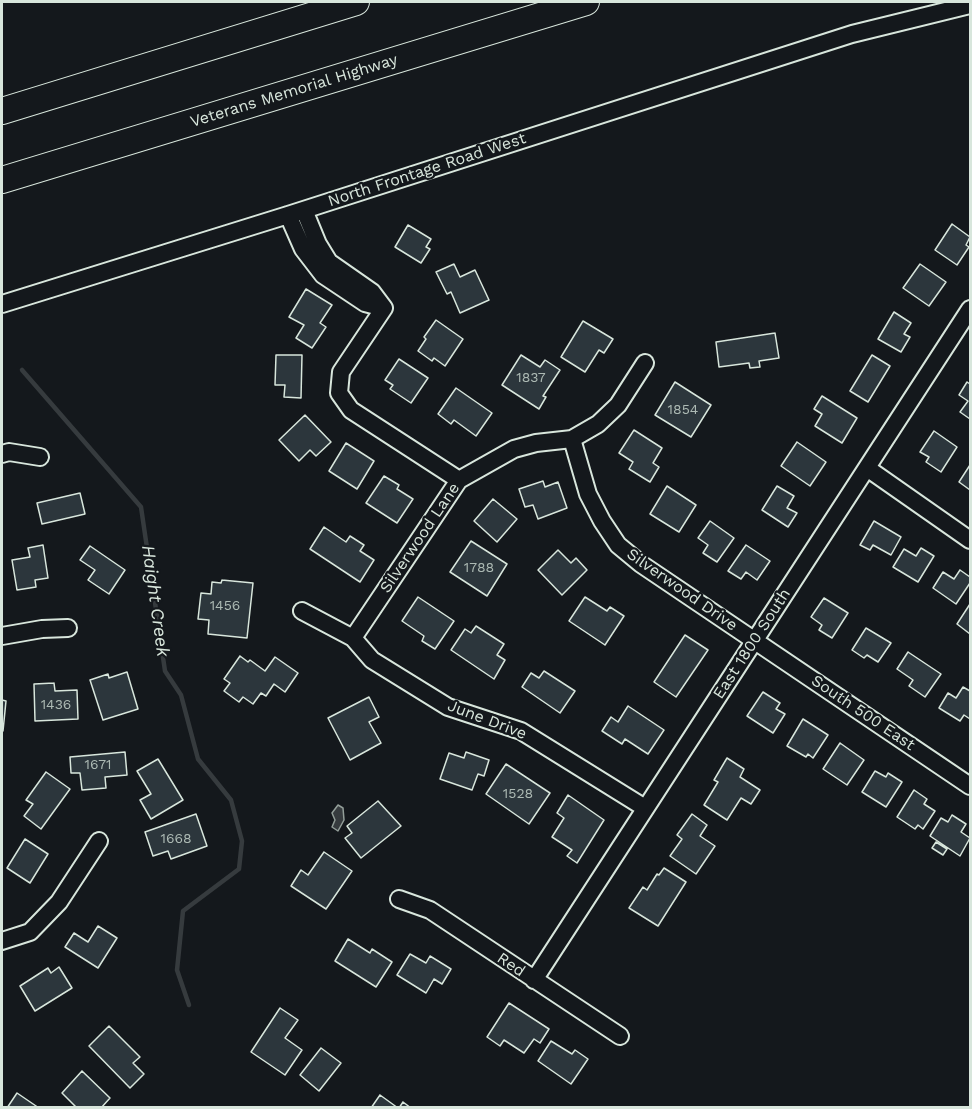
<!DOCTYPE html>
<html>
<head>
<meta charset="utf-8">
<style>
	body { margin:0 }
	#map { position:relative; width:972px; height:1109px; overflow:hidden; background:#14181c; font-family:"Work Sans",sans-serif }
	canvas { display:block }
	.frame { position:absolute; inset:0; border:3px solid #d8e6dc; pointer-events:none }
</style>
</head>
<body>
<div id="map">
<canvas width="972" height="1109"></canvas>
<div class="frame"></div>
</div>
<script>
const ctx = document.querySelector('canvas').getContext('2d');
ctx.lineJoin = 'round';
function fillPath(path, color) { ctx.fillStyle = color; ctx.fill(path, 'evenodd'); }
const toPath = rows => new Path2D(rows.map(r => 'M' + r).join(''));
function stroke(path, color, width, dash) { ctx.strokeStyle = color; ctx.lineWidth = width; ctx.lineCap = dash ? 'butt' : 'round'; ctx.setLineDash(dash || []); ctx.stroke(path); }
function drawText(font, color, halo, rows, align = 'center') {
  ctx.font = font + ' "Work Sans",sans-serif'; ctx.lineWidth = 4.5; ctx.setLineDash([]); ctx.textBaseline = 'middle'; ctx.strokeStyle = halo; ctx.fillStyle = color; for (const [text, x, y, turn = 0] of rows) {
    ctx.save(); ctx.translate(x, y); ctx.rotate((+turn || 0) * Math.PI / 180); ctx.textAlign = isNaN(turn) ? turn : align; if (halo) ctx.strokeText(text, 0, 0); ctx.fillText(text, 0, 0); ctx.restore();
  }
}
const water = toPath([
	[338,805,343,808,344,820,338,831,332,827,335,820,332,813,338,805]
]);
fillPath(water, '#363b3e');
stroke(water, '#939e99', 1.5);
stroke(toPath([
	[22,370,141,507,165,671,181,695,198,759,231,800,242,841,239,869,183,911,177,970,189,1005]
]), '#363b3e', 4.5);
const building = toPath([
	[952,224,970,237,966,245,969,247,957,265,935,250,952,224],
	[408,225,431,239,426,247,430,249,421,263,395,247,408,225],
	[454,264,460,277,475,270,489,300,460,313,451,292,447,294,436,272,454,264],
	[920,264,946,282,929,306,903,288,920,264],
	[306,289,332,305,320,323,326,327,312,348,296,338,304,325,289,317,306,289],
	[894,312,911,323,904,334,910,337,901,352,878,339,894,312],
	[436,320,463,339,445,366,434,358,432,361,418,351,426,339,424,337,436,320],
	[583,321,613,339,604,353,599,350,585,372,561,357,583,321],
	[775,333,779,358,759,361,760,367,750,368,749,363,719,367,716,342,775,333],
	[276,355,302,355,301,398,284,397,285,385,275,385,276,355],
	[521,355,540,367,545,360,560,370,543,396,546,397,539,409,502,385,521,355],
	[872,355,890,366,868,402,850,391,872,355],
	[399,359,428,378,411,403,390,389,393,385,385,380,399,359],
	[675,382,711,405,691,437,655,415,675,382],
	[967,382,970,384,970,419,960,412,968,401,959,395,967,382],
	[456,388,492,413,476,436,454,420,451,424,438,414,456,388],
	[822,396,857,418,842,443,815,426,822,414,814,409,822,396],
	[305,415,331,442,316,456,310,450,299,461,279,440,305,415],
	[634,430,662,448,653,463,659,467,650,482,629,469,633,462,619,453,634,430],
	[934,431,957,447,941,472,926,462,929,457,920,452,934,431],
	[797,442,826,462,810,486,781,466,797,442],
	[346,443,374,461,357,489,329,471,346,443],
	[970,465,970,490,959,482,970,465],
	[384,476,399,485,397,489,413,499,397,523,366,503,384,476],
	[543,481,545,487,558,482,567,508,538,519,533,505,525,507,519,489,543,481],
	[667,486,696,505,679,532,650,514,667,486],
	[777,486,794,496,787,508,797,513,788,527,762,510,777,486],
	[80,493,85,514,42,524,37,503,80,493],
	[493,499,517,519,497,542,474,521,493,499],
	[710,521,734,538,717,562,703,553,708,545,698,538,710,521],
	[874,521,901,537,891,555,873,545,870,550,860,545,874,521],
	[324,527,346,542,350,536,364,545,360,551,374,560,360,582,310,549,324,527],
	[471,541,507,564,487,596,450,572,471,541],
	[43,545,48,578,35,580,36,587,17,590,12,560,30,557,28,548,43,545],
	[746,545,770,561,757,580,746,572,741,579,728,571,746,545],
	[90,546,125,570,109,594,88,580,95,570,80,560,90,546],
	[921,548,934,556,918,582,893,567,904,549,916,556,921,548],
	[558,550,571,563,576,558,587,570,562,595,538,570,558,550],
	[960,570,970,577,970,583,956,604,933,588,943,572,954,579,960,570],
	[222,580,253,583,247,638,208,634,209,620,198,619,201,593,211,594,212,582,221,583,222,580],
	[418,597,454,621,435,649,422,641,424,636,402,621,418,597],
	[585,597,607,611,610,607,624,616,605,645,569,621,585,597],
	[824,598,848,613,832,638,819,630,822,625,811,617,824,598],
	[970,604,970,634,957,624,970,604],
	[476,626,504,644,497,655,505,660,494,679,451,650,465,629,471,633,476,626],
	[866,628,891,643,878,662,867,655,864,658,852,650,866,628],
	[685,635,708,650,676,697,654,682,685,635],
	[908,652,941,674,925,697,909,686,913,680,897,669,908,652],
	[240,656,248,662,250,660,265,671,275,657,298,673,285,692,274,684,266,696,261,693,253,704,243,697,239,702,224,691,230,683,224,679,240,656],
	[544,671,575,691,560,713,522,687,531,673,539,678,544,671],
	[127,672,138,709,103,720,90,680,108,674,109,678,127,672],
	[54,683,55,691,77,690,78,719,35,721,34,684,54,683],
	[963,687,970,691,970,719,964,715,960,721,939,708,948,693,956,698,963,687],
	[763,692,780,703,776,709,785,714,773,733,747,716,763,692],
	[369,697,379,717,369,722,381,743,350,760,328,718,369,697],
	[2,700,6,701,3,731,2,730,2,700],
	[628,706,664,730,648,754,625,739,622,744,602,731,611,717,618,722,628,706],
	[803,719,828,735,813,758,808,754,806,757,787,746,803,719],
	[840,743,864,760,847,785,823,769,840,743],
	[125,752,127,775,105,777,106,788,82,790,80,773,71,773,70,757,125,752],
	[466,752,489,760,484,776,478,774,472,790,440,779,449,753,464,758,466,752],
	[727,758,744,769,740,777,760,790,751,804,741,798,727,820,704,805,718,782,714,780,727,758],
	[158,759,183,800,151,819,140,800,151,794,137,771,158,759],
	[506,764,550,793,529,824,486,794,506,764],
	[875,771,886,777,888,773,902,782,886,807,862,792,875,771],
	[46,772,70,789,41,829,24,816,33,804,26,800,46,772],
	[914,790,927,799,924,804,935,811,923,829,918,825,915,829,897,817,914,790],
	[568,795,604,820,577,863,567,856,572,850,552,837,564,818,557,813,568,795],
	[378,801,401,826,361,858,345,838,352,833,347,826,378,801],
	[196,814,207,846,171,859,168,851,153,856,145,832,196,814],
	[692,814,707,825,700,836,715,846,696,874,670,856,682,839,677,835,692,814],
	[952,815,966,824,961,832,970,838,960,856,930,836,941,818,948,822,952,815],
	[25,839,48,854,30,883,7,868,25,839],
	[936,842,947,849,943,855,932,848,936,842],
	[324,852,352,871,326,909,291,886,301,870,308,875,324,852],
	[664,868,686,882,658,926,629,908,643,887,647,890,657,874,659,875,664,868],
	[98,926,117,938,98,968,65,947,74,933,88,942,98,926],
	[348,939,370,953,372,949,392,962,376,987,335,961,348,939],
	[410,954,426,963,430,956,451,969,442,984,434,979,426,993,397,975,410,954],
	[59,967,72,988,35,1011,20,986,48,968,51,973,59,967],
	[509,1003,549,1029,540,1043,534,1039,524,1053,504,1040,500,1046,487,1037,509,1003],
	[280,1008,298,1020,285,1038,302,1050,285,1075,251,1052,280,1008],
	[109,1026,140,1057,133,1063,144,1074,130,1088,89,1046,109,1026],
	[551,1041,572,1054,575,1050,588,1059,571,1084,538,1061,551,1041],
	[321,1048,341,1063,319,1091,300,1075,321,1048],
	[82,1071,110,1098,101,1108,77,1108,62,1093,82,1071],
	[17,1093,39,1108,7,1108,17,1093],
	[380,1095,398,1108,371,1108,380,1095],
	[403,1102,411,1108,399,1108,403,1102]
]);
fillPath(building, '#2c363c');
stroke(building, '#d8e6dc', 1.5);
const minor = toPath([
	[304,210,318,244,329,262,372,292,384,308],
	[288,215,303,249,323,275,365,303,384,308],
	[2,304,288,215,852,34,970,5],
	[384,308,341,372,339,393,351,410,459,480],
	[572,439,588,494,602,521,618,545,641,564,970,786],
	[2,454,9,452,40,457],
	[867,468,970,540],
	[302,611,353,638,372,660,448,707,521,731,645,808],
	[2,636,42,629,68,628],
	[353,638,459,480,514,449,536,443,572,439,598,424,618,405,645,363],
	[399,899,430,910,620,1036],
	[2,941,30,932,59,902,99,841],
	[534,980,970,309]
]);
const highway = toPath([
	[2,111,356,2],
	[2,180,586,2]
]);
stroke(minor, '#d8e6dc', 20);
stroke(highway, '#d8e6dc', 28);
stroke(minor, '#14181c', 16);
stroke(highway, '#14181c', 26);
drawText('14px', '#adbab4', null, [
	["1837",531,378],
	["1854",683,410],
	["1788",479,568],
	["1456",225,606],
	["1436",56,705],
	["1671",98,765],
	["1528",518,794],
	["1668",176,839]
]);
drawText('16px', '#d8e6dc', '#14181c', [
	["Veterans Memorial Highway",294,91,-17],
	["North Frontage Road West",427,170,-18],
	["Silverwood Lane",420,538,-56],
	["Silverwood Drive",682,590,35],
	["East 1800 South",752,644,-57],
	["South 500 East",863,713,34],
	["June Drive",487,720,21],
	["Red",511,965,34]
]);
drawText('italic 18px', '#d8e6dc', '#14181c', [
	["Haight Creek",155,601,82]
]);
</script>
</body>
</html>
